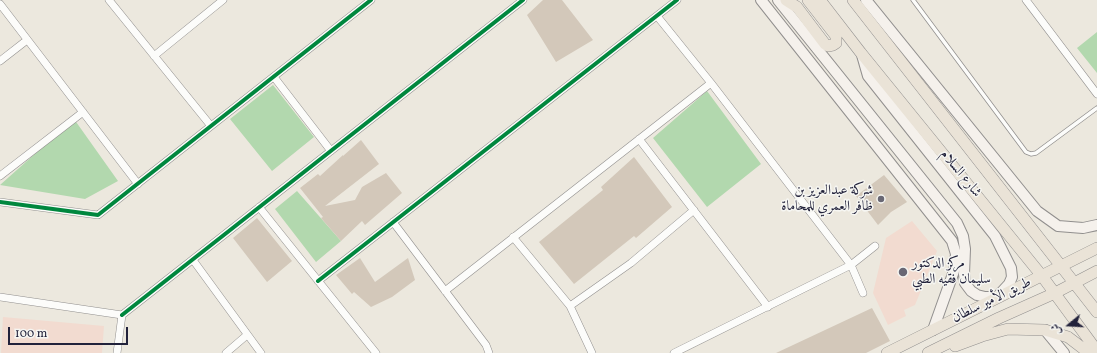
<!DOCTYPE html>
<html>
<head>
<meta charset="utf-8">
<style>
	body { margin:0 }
	#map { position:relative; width:1097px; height:353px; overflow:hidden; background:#ece8de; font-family:Vollkorn,Amiri,serif }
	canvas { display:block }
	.north { position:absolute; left:1049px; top:305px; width:40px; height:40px; -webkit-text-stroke:3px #f6f6f2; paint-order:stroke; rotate:252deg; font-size:11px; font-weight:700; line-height:16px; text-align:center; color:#22223b }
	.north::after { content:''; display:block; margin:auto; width:14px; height:18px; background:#22223b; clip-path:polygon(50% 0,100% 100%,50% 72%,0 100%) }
	.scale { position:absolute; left:8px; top:327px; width:120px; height:18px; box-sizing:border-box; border:2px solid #22223b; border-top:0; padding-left:5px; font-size:12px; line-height:14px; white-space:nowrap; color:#22223b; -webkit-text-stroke:3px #f6f6f2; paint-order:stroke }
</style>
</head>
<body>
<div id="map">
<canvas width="1097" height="353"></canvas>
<div class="north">ش</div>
<div class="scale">100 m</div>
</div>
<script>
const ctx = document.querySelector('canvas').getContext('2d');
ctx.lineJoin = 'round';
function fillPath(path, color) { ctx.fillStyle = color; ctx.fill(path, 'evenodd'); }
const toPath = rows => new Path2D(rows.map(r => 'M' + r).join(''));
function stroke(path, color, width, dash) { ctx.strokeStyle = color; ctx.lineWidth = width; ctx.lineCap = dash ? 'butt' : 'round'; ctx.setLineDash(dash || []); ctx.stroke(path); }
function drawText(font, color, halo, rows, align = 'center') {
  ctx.font = font + ' Vollkorn,Amiri,serif'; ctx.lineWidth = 3; ctx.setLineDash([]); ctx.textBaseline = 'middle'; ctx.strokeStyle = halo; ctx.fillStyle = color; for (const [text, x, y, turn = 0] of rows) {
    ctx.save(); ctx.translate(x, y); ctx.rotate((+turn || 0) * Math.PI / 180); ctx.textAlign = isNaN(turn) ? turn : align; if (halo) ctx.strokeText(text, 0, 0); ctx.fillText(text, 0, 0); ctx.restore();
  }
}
fillPath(toPath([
	[912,221,937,251,915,305,904,310,906,316,888,325,873,293,886,238],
	[3,317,104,326,102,353,1,353]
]), '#f2dbd0');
fillPath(toPath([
	[1097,32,1097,73,1077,48],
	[273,85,314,137,272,171,230,119],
	[707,91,761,164,707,207,653,138],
	[74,119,118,181,85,199,0,185],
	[297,191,341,241,316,262,275,209]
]), '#b2d8ae');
fillPath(toPath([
	[543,0,562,0,593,40,556,62,527,15],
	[361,140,379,164,325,206,355,200,362,187,386,173,402,193,365,225,362,221,341,241,321,218,323,217,300,188,318,174,320,176,343,155,343,156],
	[634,157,672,207,636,238,634,236,574,284,539,242,603,190,601,187],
	[884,175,907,202,891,212,878,225,856,196],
	[257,218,292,261,267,282,233,238],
	[360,258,375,282,408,258,415,280,392,297,371,307,354,292,352,294,336,275],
	[872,308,890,341,866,353,776,353]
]), '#d3c8ba');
const service = toPath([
	[913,0,1026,152,1031,154,1036,153,1097,108]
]);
const minor = toPath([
	[109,0,211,126],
	[1026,0,1097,94],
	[0,4,138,184],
	[657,16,711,83,851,265,863,293],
	[154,56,223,0],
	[0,61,27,40],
	[274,77,331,151],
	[639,139,768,307],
	[0,176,83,112],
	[0,202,98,215,371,0],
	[259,207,376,353],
	[393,222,486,345,489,353],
	[513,237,570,306,592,353],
	[193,260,261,353],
	[318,281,677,0],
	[445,291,711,83],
	[0,297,122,315,117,353],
	[570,306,631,263,694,210],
	[122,315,523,0],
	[226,353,247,335],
	[674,353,851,265,875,246]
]);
const secondary = toPath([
	[761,0,952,241,956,254,954,271,933,330],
	[778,0,957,223,963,236,965,249,964,274,965,283,971,291,977,295,985,297,997,297,1009,284,1012,277,1011,268,995,236,868,76,862,55],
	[866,0,1037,211,1058,226,1083,228,1097,225],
	[1045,330,1064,353]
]);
const primary = toPath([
	[786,0,797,7,825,44,828,46,833,45,836,43,836,36,808,0],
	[820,0,861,53,1042,276,1097,351],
	[853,0,1097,312],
	[955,346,982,336,1008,329,1045,330,1068,337,1089,353],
	[887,353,1097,248],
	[928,353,999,318,1055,293,1097,271]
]);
stroke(service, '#918f8e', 5);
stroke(minor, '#918f8e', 8);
stroke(secondary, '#918f8e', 12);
stroke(primary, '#918f8e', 12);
stroke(service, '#fcfcfa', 3.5);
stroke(minor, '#fcfcfa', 7);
stroke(secondary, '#f5f1ec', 10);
stroke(primary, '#eae3d7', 11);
stroke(toPath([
	[0,202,98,215,371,0],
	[318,281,677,0],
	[122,315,523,0]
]), '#00873e', 4);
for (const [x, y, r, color] of [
	[881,199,4,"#696774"],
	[903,272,5,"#696774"]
]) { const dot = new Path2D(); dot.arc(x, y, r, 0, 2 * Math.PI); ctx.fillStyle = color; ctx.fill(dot); stroke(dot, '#f6f6f2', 1.5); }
drawText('14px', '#22223b', '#f6f6f2', [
	["شارع السلام",960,174,51],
	["طريق الأمير سلطان",992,301,-26]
]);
drawText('14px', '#22223b', '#f6f6f2', [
	["شركة عبدالعزيز بن",873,191],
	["ظافر العمري للمحاماة",873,207],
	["مركز الدكتور",912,264,"left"],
	["سليمان فقيه الطبي",912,280,"left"]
], 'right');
</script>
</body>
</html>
